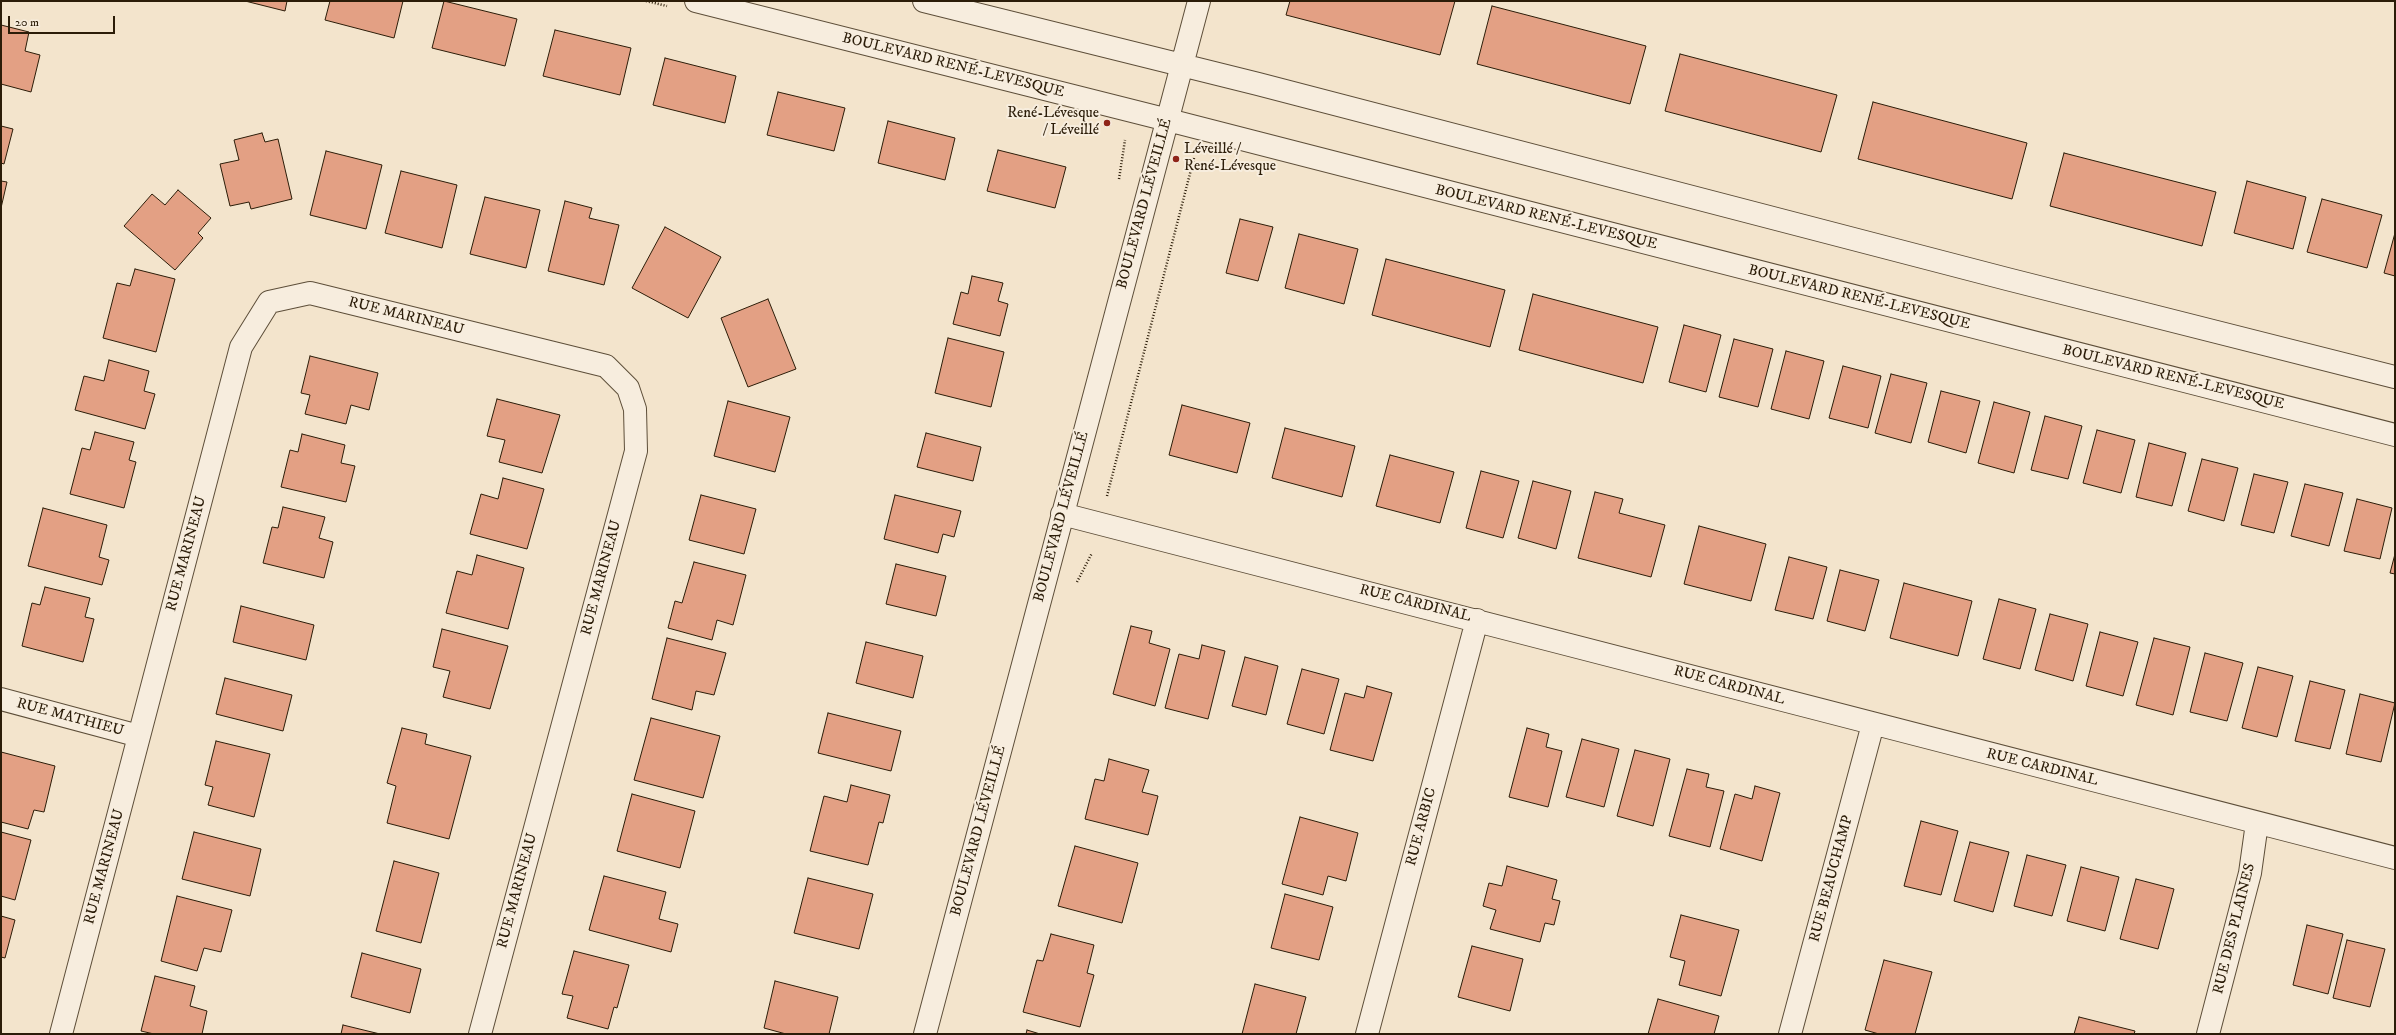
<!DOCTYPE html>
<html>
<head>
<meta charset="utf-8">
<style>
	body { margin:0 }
	#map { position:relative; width:2396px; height:1035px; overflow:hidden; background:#f3e4cc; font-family:"IM FELL DW Pica",serif }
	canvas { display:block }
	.frame { position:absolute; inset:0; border:2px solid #2b1c08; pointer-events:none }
	.scale { position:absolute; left:8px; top:16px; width:107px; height:18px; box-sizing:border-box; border:2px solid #2b1c08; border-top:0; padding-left:5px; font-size:12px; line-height:14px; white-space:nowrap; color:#2b1c08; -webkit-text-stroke:3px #f7edde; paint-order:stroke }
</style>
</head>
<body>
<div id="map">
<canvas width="2396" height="1035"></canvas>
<div class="frame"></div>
<div class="scale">20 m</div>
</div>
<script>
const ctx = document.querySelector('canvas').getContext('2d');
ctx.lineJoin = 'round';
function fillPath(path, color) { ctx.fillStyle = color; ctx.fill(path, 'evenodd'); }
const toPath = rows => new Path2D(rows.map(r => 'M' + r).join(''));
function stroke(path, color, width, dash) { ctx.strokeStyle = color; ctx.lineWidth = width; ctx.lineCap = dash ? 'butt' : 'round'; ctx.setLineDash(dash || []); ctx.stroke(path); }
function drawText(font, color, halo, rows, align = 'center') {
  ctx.font = font + ' "IM FELL DW Pica",serif'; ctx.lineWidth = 4; ctx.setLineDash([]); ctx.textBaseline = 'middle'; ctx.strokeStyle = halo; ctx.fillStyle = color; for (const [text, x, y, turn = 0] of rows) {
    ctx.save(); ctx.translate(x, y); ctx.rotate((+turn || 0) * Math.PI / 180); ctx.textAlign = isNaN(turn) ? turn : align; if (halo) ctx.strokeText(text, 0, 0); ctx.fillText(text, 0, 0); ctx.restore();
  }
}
const building = toPath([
	[245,1,287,1,285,11,245,1],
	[330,1,403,1,394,38,325,20,330,1],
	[444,1,517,19,505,66,432,48,444,1],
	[1290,1,1455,1,1440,55,1286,15,1290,1],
	[1492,6,1646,46,1630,104,1477,64,1492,6],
	[1,25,29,32,25,51,40,55,31,92,1,84,1,25],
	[555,30,631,48,620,95,543,76,555,30],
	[1680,54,1837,95,1821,152,1665,111,1680,54],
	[665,58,736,76,725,123,653,105,665,58],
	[778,92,845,108,834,151,767,135,778,92],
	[1873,102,2027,143,2012,199,1858,159,1873,102],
	[888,121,955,138,945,180,878,163,888,121],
	[1,126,13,129,4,164,1,163,1,126],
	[262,133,265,142,278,139,292,199,251,209,249,202,230,206,220,164,239,160,234,140,262,133],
	[998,150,1066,167,1055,208,987,191,998,150],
	[326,151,382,165,366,229,310,215,326,151],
	[2064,153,2216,192,2202,246,2050,206,2064,153],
	[401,171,457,185,442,248,385,233,401,171],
	[1,181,7,182,1,208,1,181],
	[2247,181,2306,197,2293,249,2234,233,2247,181],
	[178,190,211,218,198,233,203,238,175,270,124,226,152,194,165,205,178,190],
	[485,197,540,210,526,268,470,254,485,197],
	[2322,199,2382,215,2367,268,2307,252,2322,199],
	[565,201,592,208,589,218,619,225,604,285,548,271,565,201],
	[1240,219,1273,227,1258,281,1226,273,1240,219],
	[665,227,721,257,688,318,632,288,665,227],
	[2395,233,2395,276,2384,273,2395,233],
	[1299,234,1358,249,1344,304,1285,288,1299,234],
	[1386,259,1505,290,1490,347,1372,315,1386,259],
	[135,269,175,279,156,352,103,338,117,283,130,286,135,269],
	[972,276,1003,283,998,301,1008,304,1000,336,953,324,961,292,968,294,972,276],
	[1533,294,1658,327,1643,383,1519,350,1533,294],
	[768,299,796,369,748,387,721,318,768,299],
	[1684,325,1721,335,1706,392,1669,382,1684,325],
	[948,338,1004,352,991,407,935,393,948,338],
	[1734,339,1773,349,1758,407,1719,397,1734,339],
	[1786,351,1824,361,1809,419,1771,409,1786,351],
	[310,356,378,373,369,410,351,405,346,424,305,414,310,395,301,393,310,356],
	[109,360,149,371,144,391,155,394,145,429,75,410,84,376,104,381,109,360],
	[1843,366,1881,376,1868,428,1829,418,1843,366],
	[1891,374,1927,383,1911,443,1875,433,1891,374],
	[1941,391,1980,401,1966,453,1928,442,1941,391],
	[497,399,560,415,542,473,499,462,505,440,487,436,497,399],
	[728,401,790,417,775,472,714,456,728,401],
	[1994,402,2030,412,2014,473,1978,463,1994,402],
	[1182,405,1250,423,1237,473,1169,455,1182,405],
	[2045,416,2082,426,2068,479,2031,470,2045,416],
	[1285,428,1355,446,1342,497,1272,478,1285,428],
	[2097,430,2135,440,2121,493,2083,483,2097,430],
	[95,432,134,442,129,460,136,462,124,508,70,494,82,448,90,450,95,432],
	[926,433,981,447,973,481,917,467,926,433],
	[302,434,345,445,341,463,355,466,346,502,281,487,290,450,298,452,302,434],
	[2149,443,2186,453,2172,506,2136,497,2149,443],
	[1390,455,1454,472,1440,523,1376,506,1390,455],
	[2202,459,2238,468,2224,521,2188,511,2202,459],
	[1481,471,1519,481,1503,538,1466,528,1481,471],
	[2254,474,2288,482,2274,533,2241,525,2254,474],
	[503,478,544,489,527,549,470,534,481,494,498,499,503,478],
	[1533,481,1571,491,1556,549,1518,538,1533,481],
	[2305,484,2343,493,2329,546,2291,536,2305,484],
	[1595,492,1623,499,1619,513,1665,525,1651,577,1578,558,1595,492],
	[701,495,756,509,744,554,689,540,701,495],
	[895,495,961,511,954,537,943,534,938,553,884,539,895,495],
	[2357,499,2392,508,2380,559,2344,551,2357,499],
	[283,507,325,517,319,538,333,542,324,578,263,563,272,527,278,528,283,507],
	[43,508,107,525,99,557,109,560,102,585,28,566,43,508],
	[1699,526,1766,544,1751,601,1684,584,1699,526],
	[2395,554,2395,574,2390,573,2395,554],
	[477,555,524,568,508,629,446,613,457,571,472,575,477,555],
	[1789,557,1827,567,1813,619,1775,610,1789,557],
	[694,562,746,575,733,625,717,620,712,640,668,628,675,601,682,603,694,562],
	[896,564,946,576,936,616,886,604,896,564],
	[1840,570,1879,580,1865,631,1827,621,1840,570],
	[1904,583,1972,601,1958,656,1890,638,1904,583],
	[45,587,90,598,85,617,94,619,83,662,22,646,32,603,40,605,45,587],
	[1999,599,2036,609,2020,669,1983,659,1999,599],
	[241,606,314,625,306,660,233,642,241,606],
	[2050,614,2088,624,2073,681,2035,670,2050,614],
	[1131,626,1152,631,1149,643,1170,649,1155,706,1113,694,1131,626],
	[442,629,508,646,490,709,443,697,450,671,433,667,442,629],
	[2100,632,2138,642,2123,696,2086,686,2100,632],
	[667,638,726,653,714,695,696,691,692,710,652,699,667,638],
	[2154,638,2190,647,2173,715,2136,705,2154,638],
	[866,642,923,656,913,698,856,683,866,642],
	[1202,645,1225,651,1208,719,1165,708,1179,654,1199,659,1202,645],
	[2205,653,2243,663,2227,721,2190,712,2205,653],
	[1245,657,1278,666,1266,715,1232,706,1245,657],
	[2258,667,2293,676,2277,737,2242,728,2258,667],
	[1302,669,1339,679,1324,734,1287,724,1302,669],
	[225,678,292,695,283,731,216,714,225,678],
	[2310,681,2345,690,2330,749,2295,741,2310,681],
	[1367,686,1392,693,1373,761,1330,750,1345,693,1364,698,1367,686],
	[2360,694,2395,703,2381,762,2346,754,2360,694],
	[828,713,901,731,891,771,818,753,828,713],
	[651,718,720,736,703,798,634,780,651,718],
	[402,728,427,734,425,744,471,756,449,839,387,823,396,786,387,783,402,728],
	[1527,728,1549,734,1546,747,1562,751,1548,807,1509,797,1527,728],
	[1582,739,1619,749,1604,807,1566,797,1582,739],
	[216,741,270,754,254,817,208,805,213,787,205,785,216,741],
	[1635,750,1670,759,1653,826,1617,816,1635,750],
	[1,752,55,766,44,812,34,810,28,829,1,822,1,752],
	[1109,759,1149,770,1142,792,1158,796,1148,835,1085,819,1095,779,1104,781,1109,759],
	[1687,769,1709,774,1706,787,1724,791,1710,847,1669,836,1687,769],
	[851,785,890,795,883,823,879,822,868,865,810,851,824,796,847,802,851,785],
	[1755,786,1780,793,1762,861,1720,849,1735,794,1752,799,1755,786],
	[632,794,695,811,680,868,617,851,632,794],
	[1300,817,1358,833,1346,881,1328,876,1323,895,1282,884,1300,817],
	[1921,821,1958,831,1941,895,1904,886,1921,821],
	[1,832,31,840,15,900,1,896,1,832],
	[194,832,261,849,250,896,182,879,194,832],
	[1970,842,2009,852,1993,912,1954,901,1970,842],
	[1075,846,1138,863,1122,923,1058,906,1075,846],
	[2027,855,2066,865,2052,916,2014,906,2027,855],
	[394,861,439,873,421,943,376,931,394,861],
	[1507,866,1557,880,1552,899,1560,901,1554,925,1545,923,1540,942,1490,929,1496,910,1483,906,1489,883,1502,886,1507,866],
	[2081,867,2119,877,2105,931,2067,921,2081,867],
	[604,876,666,892,659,919,678,924,671,952,589,930,604,876],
	[808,878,873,894,859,949,794,933,808,878],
	[2136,879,2174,889,2158,949,2120,939,2136,879],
	[1285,894,1333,907,1319,960,1271,948,1285,894],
	[177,896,232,910,221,952,204,948,197,971,161,961,177,896],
	[1681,915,1739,930,1721,996,1679,985,1685,961,1670,957,1681,915],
	[1,916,15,920,5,958,1,957,1,916],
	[2307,925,2343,934,2328,994,2293,985,2307,925],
	[1051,934,1094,945,1087,973,1094,975,1080,1027,1023,1012,1037,960,1043,961,1051,934],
	[2347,940,2385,949,2370,1007,2333,998,2347,940],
	[1472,946,1523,959,1510,1011,1458,997,1472,946],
	[574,951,629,965,617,1008,614,1007,608,1029,567,1018,573,996,562,994,574,951],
	[362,953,421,969,410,1013,351,997,362,953],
	[1884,960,1932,972,1915,1034,1879,1034,1865,1030,1884,960],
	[155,976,195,986,190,1006,207,1011,202,1034,154,1034,141,1031,155,976],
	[775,981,838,997,829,1034,786,1034,764,1028,775,981],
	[1255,984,1306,997,1296,1034,1242,1034,1255,984],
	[1658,999,1719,1016,1714,1034,1648,1034,1658,999],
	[2079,1017,2135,1031,2134,1034,2074,1034,2079,1017],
	[343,1025,380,1034,341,1034,343,1025],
	[1027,1030,1040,1034,1026,1034,1027,1030]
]);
fillPath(building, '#e3a084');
stroke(building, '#2b1c08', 1);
const minor = toPath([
	[696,1,1168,120,2395,435],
	[924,1,1258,84,2007,279,2395,377],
	[1062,514,2395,858],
	[1,699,139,736],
	[61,1034,241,347,269,302,310,293,606,366,628,388,635,409,636,451,480,1034],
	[925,1034,1199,1],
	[1367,1034,1477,620],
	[1790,1034,1873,724],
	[2208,1034,2250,873,2257,823]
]);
stroke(minor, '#5d4e39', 24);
stroke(toPath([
	[646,1,667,6],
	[1119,179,1125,140],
	[1107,496,1194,158],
	[1077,582,1092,553]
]), '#2b1c08', 2.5, [1, 2]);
stroke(minor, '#f7edde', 22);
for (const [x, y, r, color] of [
	[1107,123,4,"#8f2418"],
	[1176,159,4,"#8f2418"]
]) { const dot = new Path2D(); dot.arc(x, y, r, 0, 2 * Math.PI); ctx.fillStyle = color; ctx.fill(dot); stroke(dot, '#f7edde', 1.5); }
drawText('15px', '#2b1c08', '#f7edde', [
	["BOULEVARD RENÉ-LEVESQUE",953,66,14],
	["BOULEVARD LÉVEILLÉ",1145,204,-75],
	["BOULEVARD RENÉ-LEVESQUE",1546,218,14],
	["BOULEVARD RENÉ-LEVESQUE",1859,298,14],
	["RUE MARINEAU",406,317,14],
	["BOULEVARD RENÉ-LEVESQUE",2173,378,14],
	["BOULEVARD LÉVEILLÉ",1062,517,-75],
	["RUE MARINEAU",187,554,-75],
	["RUE MARINEAU",602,578,-75],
	["RUE CARDINAL",1415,604,14],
	["RUE CARDINAL",1729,686,15],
	["RUE MATHIEU",70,718,15],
	["RUE CARDINAL",2042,768,14],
	["RUE ARBIC",1422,827,-75],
	["BOULEVARD LÉVEILLÉ",979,831,-75],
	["RUE MARINEAU",105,867,-75],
	["RUE BEAUCHAMP",1832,879,-75],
	["RUE MARINEAU",518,891,-75],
	["RUE DES PLAINES",2235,929,-76]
]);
drawText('15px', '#2b1c08', '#f7edde', [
	["René-Lévesque",1099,114],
	["/ Léveillé",1099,131],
	["Léveillé /",1184,150,"left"],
	["René-Lévesque",1184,167,"left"]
], 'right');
</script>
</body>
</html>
